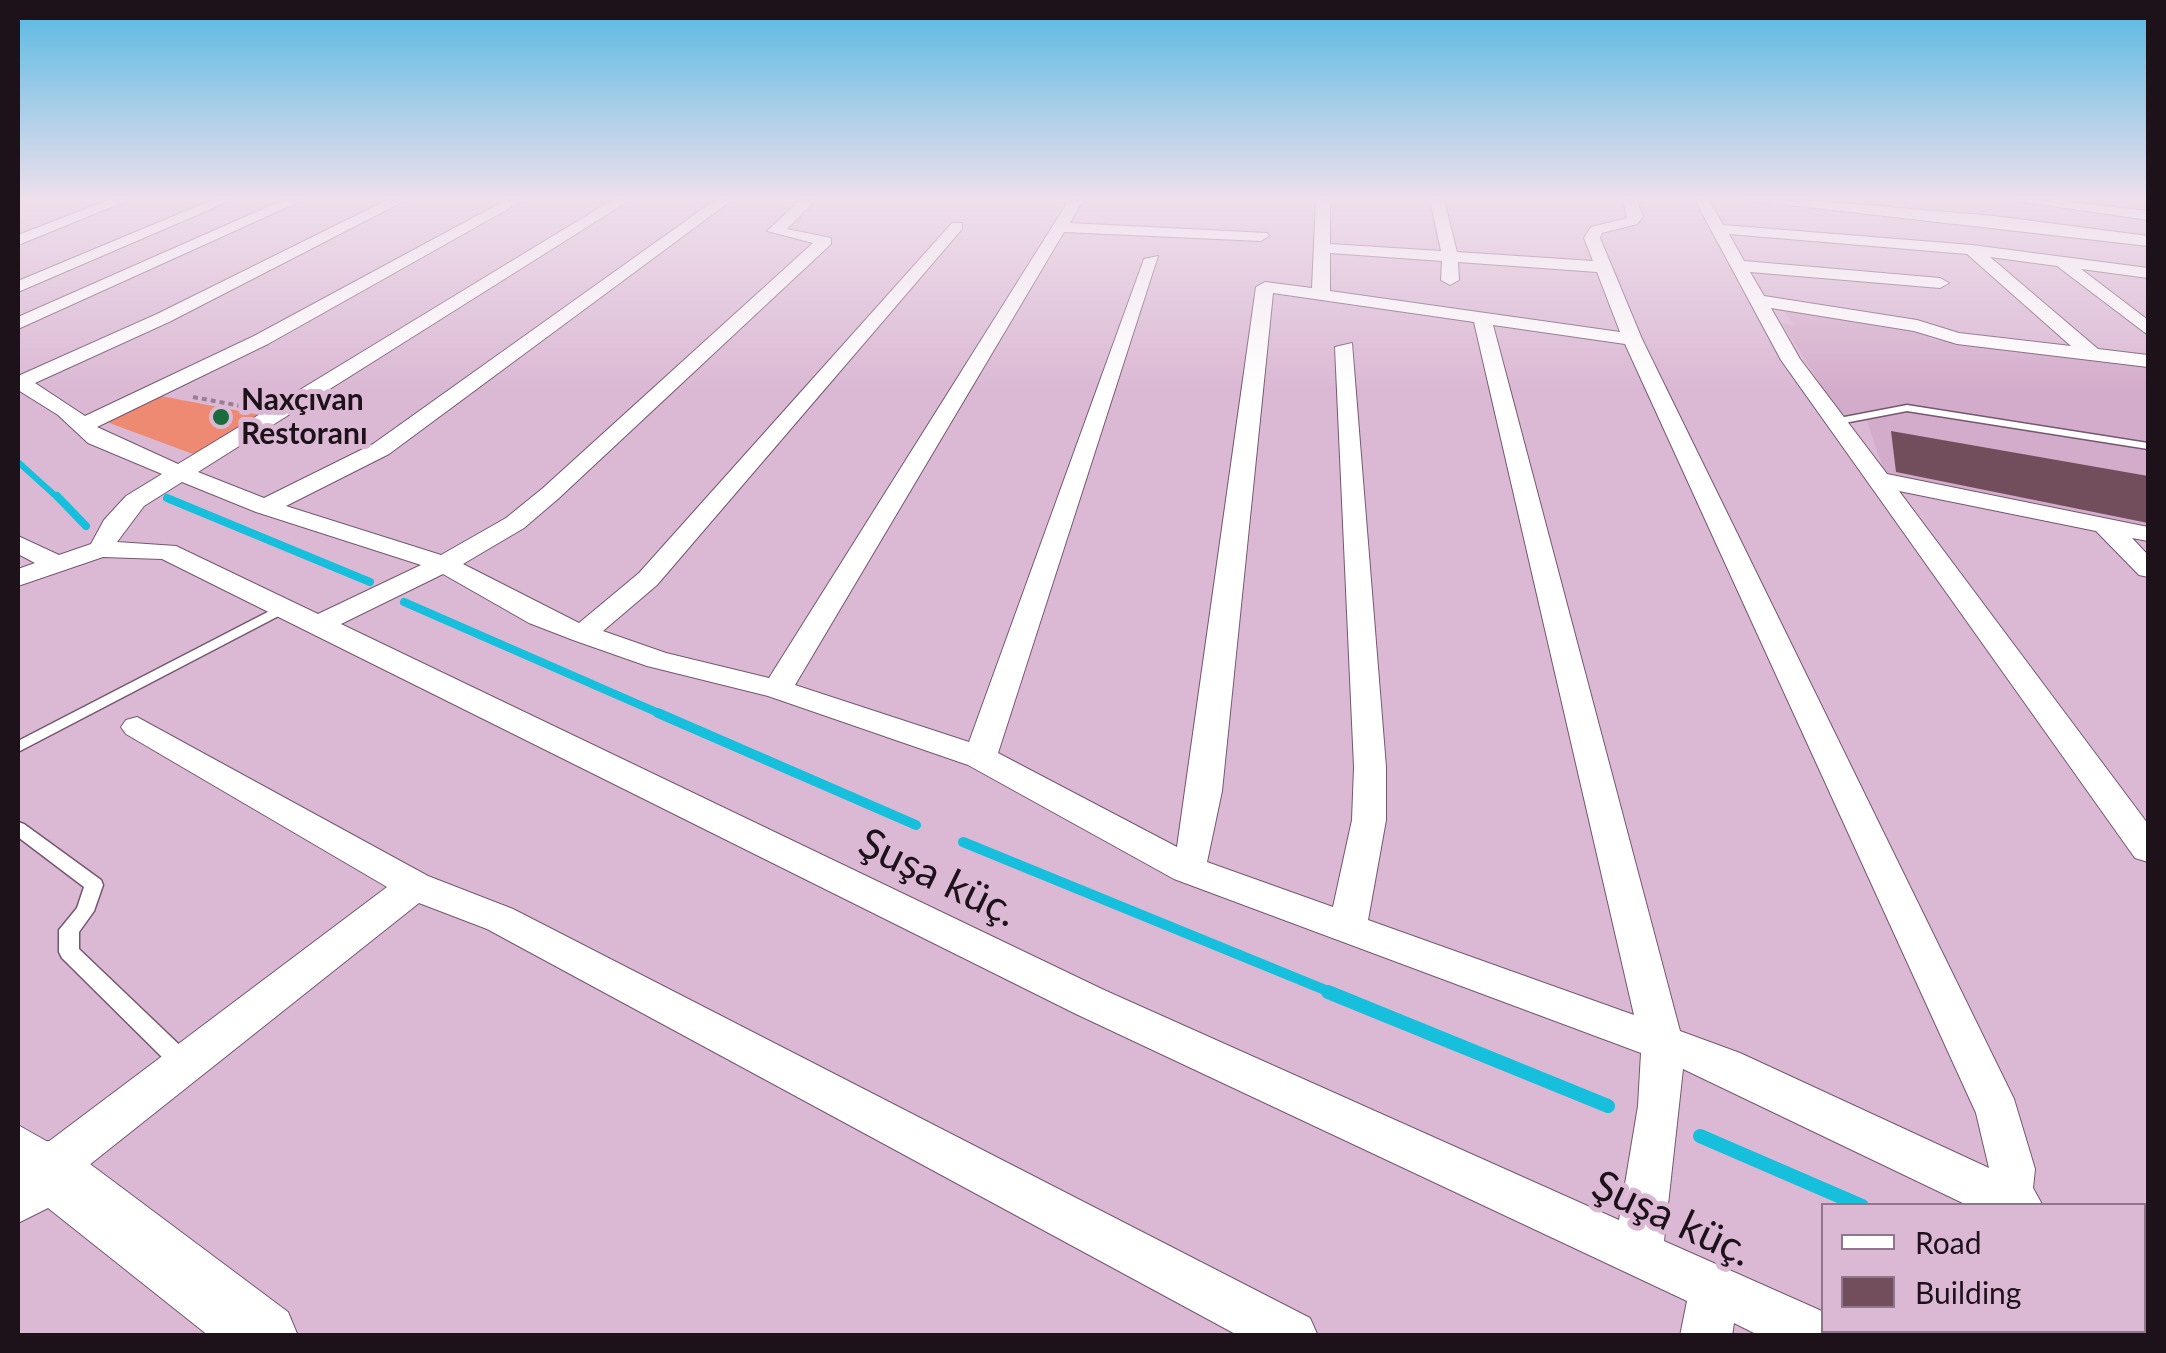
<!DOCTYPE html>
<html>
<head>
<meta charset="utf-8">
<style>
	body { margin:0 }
	#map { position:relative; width:2166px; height:1353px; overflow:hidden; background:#dbb9d4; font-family:Lato,sans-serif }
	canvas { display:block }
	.frame { position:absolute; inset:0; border:20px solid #1d111a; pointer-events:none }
	.legend { position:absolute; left:1821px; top:1203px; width:325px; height:130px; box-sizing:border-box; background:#dbb9d4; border:2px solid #8f768a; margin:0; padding:12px 18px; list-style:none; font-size:30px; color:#1d111a }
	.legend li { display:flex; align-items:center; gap:20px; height:50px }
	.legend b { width:50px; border:2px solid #8f768a }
</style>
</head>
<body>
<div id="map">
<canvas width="2166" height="1353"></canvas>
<div class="frame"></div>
<ul class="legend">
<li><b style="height:12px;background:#fff"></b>Road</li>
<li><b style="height:28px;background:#724d5c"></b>Building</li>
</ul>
</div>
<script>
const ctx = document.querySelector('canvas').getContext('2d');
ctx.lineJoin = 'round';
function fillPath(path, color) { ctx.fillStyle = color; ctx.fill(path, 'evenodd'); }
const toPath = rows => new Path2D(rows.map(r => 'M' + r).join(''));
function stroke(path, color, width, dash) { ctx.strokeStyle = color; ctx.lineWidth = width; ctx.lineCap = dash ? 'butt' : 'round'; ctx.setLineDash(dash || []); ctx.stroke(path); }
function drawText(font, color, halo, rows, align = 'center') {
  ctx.font = font + ' Lato,sans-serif'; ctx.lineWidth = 10; ctx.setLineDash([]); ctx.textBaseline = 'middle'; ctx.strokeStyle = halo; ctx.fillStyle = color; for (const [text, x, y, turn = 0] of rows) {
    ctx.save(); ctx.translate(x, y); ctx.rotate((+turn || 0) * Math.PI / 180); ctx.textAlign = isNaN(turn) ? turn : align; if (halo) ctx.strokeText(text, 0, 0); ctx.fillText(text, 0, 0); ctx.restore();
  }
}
fillPath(toPath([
	[1781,307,1921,329,1930,339,2148,366,2148,527,1886,477,1867,421,1840,415,1782,324,1794,325]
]), '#d4accb');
fillPath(toPath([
	[161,396,260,415,193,454,104,421]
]), '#ee8972');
stroke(toPath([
	[18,462,59,499]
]), '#16bfdb', 6);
stroke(toPath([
	[57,496,86,526],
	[167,498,370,582],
	[404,602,663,715]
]), '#16bfdb', 8);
stroke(toPath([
	[658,713,916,825],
	[963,842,1335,994]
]), '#16bfdb', 10);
stroke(toPath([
	[1328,992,1608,1106],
	[1700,1136,1862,1206],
	[2144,1325,2148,1327]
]), '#16bfdb', 14);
fillPath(toPath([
	[1891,431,2148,476,2148,523,1896,472]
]), '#724d5c');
const lane = toPath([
	[1907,405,2148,443,2148,449,1907,411,1834,425,1829,422,1834,419,1907,405],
	[287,602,292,603,294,606,292,609,18,752,18,741,287,602],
	[18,822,24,824,101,880,103,885,94,911,79,932,79,949,191,1056,194,1063,191,1070,183,1072,175,1070,62,958,59,952,59,930,77,908,84,887,18,837,18,822]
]);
const street = toPath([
	[108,200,129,200,18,245,18,235,108,200],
	[212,200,232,200,18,292,18,281,212,200],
	[283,200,303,200,18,329,18,317,283,200],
	[387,200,406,200,169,322,35,383,85,416,254,336,506,200,524,200,268,344,97,427,178,464,612,200,630,200,198,472,264,498,373,444,715,200,732,200,389,454,286,506,441,555,506,518,543,488,813,243,767,231,800,200,816,200,787,229,831,238,831,244,559,498,524,528,463,564,579,623,639,573,952,223,962,223,962,229,657,585,603,631,666,653,769,678,1069,200,1083,200,1070,223,1267,233,1269,236,1261,241,1064,232,795,685,969,742,1144,259,1158,256,998,753,1177,847,1256,287,1265,282,1312,288,1316,200,1330,200,1330,244,1441,251,1430,200,1444,200,1457,252,1593,261,1584,238,1591,227,1627,218,1623,200,1637,200,1643,217,1637,224,1602,233,1600,238,1642,339,2014,1099,2035,1169,2033,1188,2043,1206,1969,1206,1683,1069,1664,1241,1824,1312,1824,1330,1841,1330,1844,1336,1760,1336,1734,1323,1732,1336,1680,1336,1687,1301,1076,1014,162,559,103,557,18,586,18,569,35,563,18,554,18,536,59,555,91,544,104,520,126,496,162,474,88,443,58,415,18,390,18,376,157,314,387,200],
	[1330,253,1442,261,1441,280,1450,285,1459,280,1458,262,1597,272,1620,332,1330,291,1330,253],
	[1273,293,1474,322,1634,1015,1368,920,1386,820,1386,767,1352,343,1335,347,1354,767,1352,820,1333,907,1207,862,1222,791,1273,293],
	[1493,325,1625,344,1976,1113,1989,1168,1740,1053,1680,1031,1493,325],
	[182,482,256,512,421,565,318,614,176,546,117,542,144,506,182,482],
	[443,574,529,623,573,640,647,666,768,696,968,765,1174,879,1641,1053,1638,1106,1619,1220,1104,990,341,624,443,574],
	[1695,200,1709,200,1723,225,1972,245,2148,268,2148,278,2081,269,2148,320,2148,335,2057,266,1990,257,2098,349,2148,355,2148,367,1957,344,1914,331,1771,308,1800,359,1887,474,2148,527,2148,541,2132,538,2148,555,2148,577,2139,575,2096,531,1899,491,2148,824,2148,862,2135,858,1781,360,1695,200],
	[1729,234,1967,254,2071,346,1959,333,1917,320,1764,296,1750,272,1940,288,1949,283,1940,278,1744,261,1729,234],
	[1744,200,1805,200,1995,216,2148,236,2148,246,1744,200],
	[2011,200,2056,200,2148,211,2148,220,2011,200],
	[137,717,428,876,513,909,1310,1318,1318,1336,1239,1336,487,929,419,903,64,1185,48,1192,32,1185,18,1174,18,1125,48,1142,387,887,126,734,121,727,126,720,137,717],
	[2144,1249,2148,1251,2148,1301,2144,1299,2144,1249]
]);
const secondary = toPath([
	[48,1141,70,1149,288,1312,298,1336,209,1336,48,1208,18,1223,18,1156,48,1141]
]);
stroke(lane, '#75576f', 3);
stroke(street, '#75576f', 2);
stroke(secondary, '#75576f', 2);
stroke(toPath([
	[193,397,241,406]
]), '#997f94', 4, [5, 4]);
fillPath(lane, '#fff');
fillPath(street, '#fff');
fillPath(secondary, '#fff');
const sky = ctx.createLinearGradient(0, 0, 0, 390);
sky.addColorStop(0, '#54b8e3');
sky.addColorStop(0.51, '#efe0ec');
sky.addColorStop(1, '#efe0ec00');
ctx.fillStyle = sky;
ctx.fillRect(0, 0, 2166, 390);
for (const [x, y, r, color] of [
	[221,417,10,"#1a6c3d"]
]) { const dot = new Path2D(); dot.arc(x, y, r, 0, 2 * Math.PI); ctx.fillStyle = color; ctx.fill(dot); stroke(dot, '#dbb9d4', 4); }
drawText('bold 30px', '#1d111a', '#dbb9d4', [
	["Naxçıvan",241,400],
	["Restoranı",241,434]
], 'left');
drawText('42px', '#1d111a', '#dbb9d4', [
	["Şuşa küç.",938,878,26],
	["Şuşa küç.",1672,1219,25]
]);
</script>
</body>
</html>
